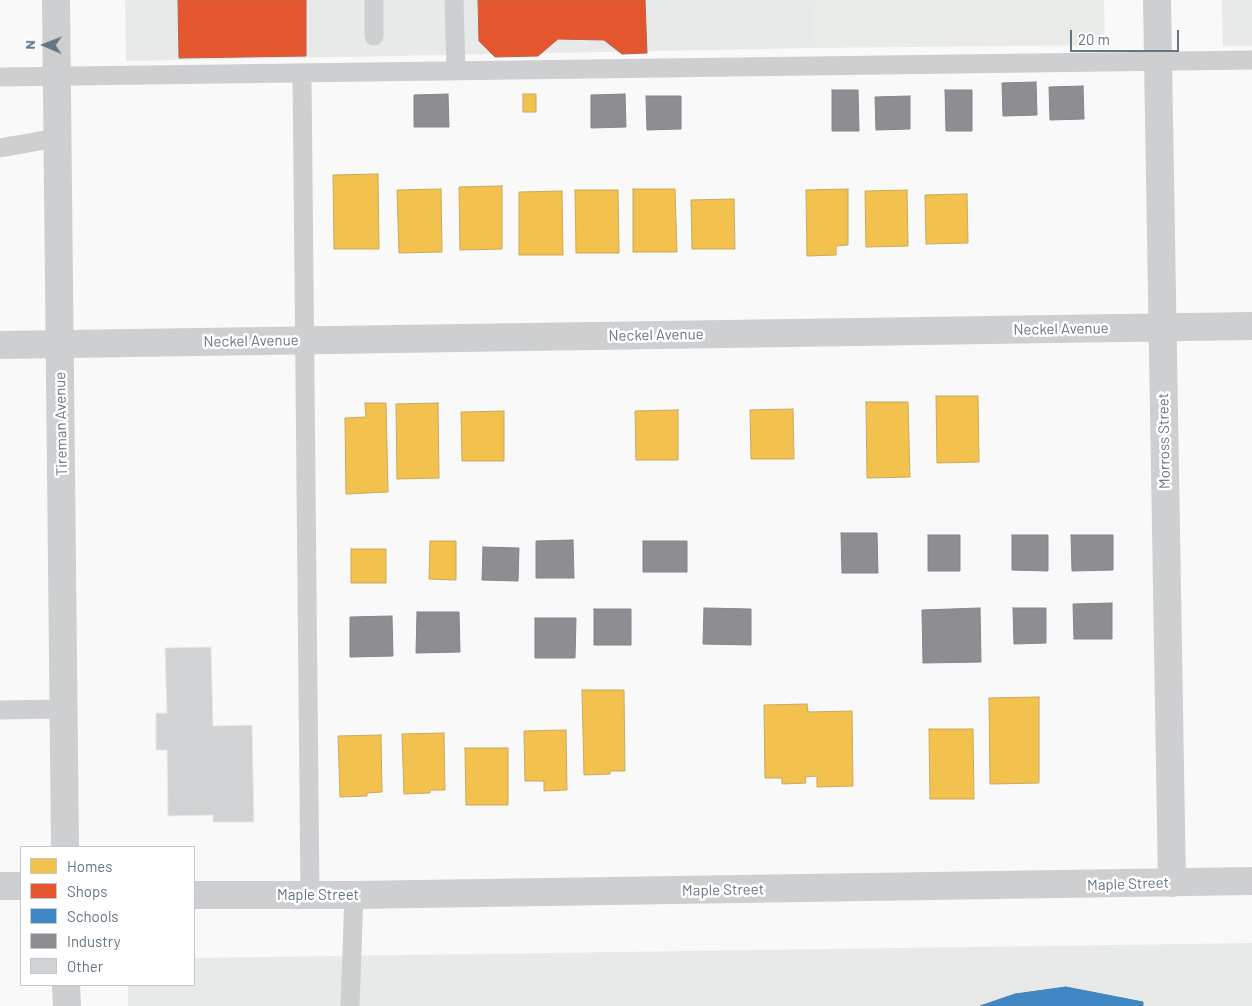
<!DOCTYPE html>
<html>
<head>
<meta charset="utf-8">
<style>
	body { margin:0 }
	#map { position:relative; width:1252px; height:1006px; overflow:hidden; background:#f9f9f9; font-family:Barlow,sans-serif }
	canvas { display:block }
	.legend { position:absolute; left:20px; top:846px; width:175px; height:140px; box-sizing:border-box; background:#fff; border:1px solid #c1c8cd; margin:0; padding:6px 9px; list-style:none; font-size:15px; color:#657683 }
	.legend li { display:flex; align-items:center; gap:10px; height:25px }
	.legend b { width:25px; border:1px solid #c1c8cd }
	.north { position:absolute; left:20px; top:20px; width:50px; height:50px; -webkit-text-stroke:4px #fff; paint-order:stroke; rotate:271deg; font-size:14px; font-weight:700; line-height:20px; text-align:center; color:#657683 }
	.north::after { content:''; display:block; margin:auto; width:18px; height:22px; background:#657683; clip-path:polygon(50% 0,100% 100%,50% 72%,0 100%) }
	.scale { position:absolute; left:1070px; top:30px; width:109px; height:22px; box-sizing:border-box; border:2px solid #657683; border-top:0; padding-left:6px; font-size:15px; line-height:18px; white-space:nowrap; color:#657683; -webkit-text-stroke:4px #fff; paint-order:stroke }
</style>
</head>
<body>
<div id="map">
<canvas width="1252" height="1006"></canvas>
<ul class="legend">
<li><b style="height:14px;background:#f2c14e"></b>Homes</li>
<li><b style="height:14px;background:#e4572e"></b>Shops</li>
<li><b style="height:14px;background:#3f88c5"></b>Schools</li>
<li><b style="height:14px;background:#8d8d92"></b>Industry</li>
<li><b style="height:14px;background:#d0d2d3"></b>Other</li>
</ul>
<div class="north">N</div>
<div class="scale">20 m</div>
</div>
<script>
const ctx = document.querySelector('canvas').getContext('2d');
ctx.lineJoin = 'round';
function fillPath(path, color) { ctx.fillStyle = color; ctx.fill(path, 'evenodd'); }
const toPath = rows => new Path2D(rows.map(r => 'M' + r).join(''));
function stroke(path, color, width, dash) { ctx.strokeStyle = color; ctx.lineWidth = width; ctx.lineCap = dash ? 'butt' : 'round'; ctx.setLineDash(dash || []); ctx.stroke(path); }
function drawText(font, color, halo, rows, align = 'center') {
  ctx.font = font + ' Barlow,sans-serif'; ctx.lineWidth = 5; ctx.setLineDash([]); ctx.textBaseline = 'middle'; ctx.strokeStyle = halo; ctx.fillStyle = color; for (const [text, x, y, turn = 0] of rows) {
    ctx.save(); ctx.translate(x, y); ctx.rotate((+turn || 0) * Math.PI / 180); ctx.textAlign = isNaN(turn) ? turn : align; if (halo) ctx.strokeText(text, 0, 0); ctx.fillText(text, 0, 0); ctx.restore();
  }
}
fillPath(toPath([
	[125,0,814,0,815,48,126,61],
	[1222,0,1252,0,1252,46,1223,46],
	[1252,943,1252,1006,128,1006,128,985,194,985,194,958]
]), '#e8e9e9');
fillPath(toPath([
	[814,0,1104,0,1105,45,815,48]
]), '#e8ebe6');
const homes = toPath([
	[523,94,536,94,536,112,523,112,523,94],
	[378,174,379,249,334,249,333,175,378,174],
	[502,186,502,249,460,250,459,187,502,186],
	[441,189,442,252,399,253,397,190,441,189],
	[633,189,675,189,677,252,633,252,633,189],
	[848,189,848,245,836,246,836,255,807,256,806,190,848,189],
	[575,190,618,190,619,253,576,253,575,190],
	[907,190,908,246,866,247,865,191,907,190],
	[562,191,563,255,519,255,519,192,562,191],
	[967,194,968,243,926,244,925,195,967,194],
	[734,199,735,249,692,249,691,200,734,199],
	[936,396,978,396,979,462,937,463,936,396],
	[866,402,908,402,910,477,867,478,866,402],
	[365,403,386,403,388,492,346,494,345,418,366,417,365,403],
	[438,403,439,478,397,479,396,404,438,403],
	[793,409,794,459,751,459,750,410,793,409],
	[678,410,678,460,636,460,635,411,678,410],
	[504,411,504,461,462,461,461,412,504,411],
	[430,541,456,541,456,580,429,579,430,541],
	[351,549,386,549,386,583,351,583,351,549],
	[582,690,624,690,625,771,610,771,610,774,584,775,582,690],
	[1039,697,1039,783,990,784,989,698,1039,697],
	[807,704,808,712,852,711,853,786,817,787,817,776,805,777,806,783,782,784,782,778,765,778,764,705,807,704],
	[929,729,973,729,974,799,930,799,929,729],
	[566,730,567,790,544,791,544,781,525,781,524,731,566,730],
	[444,733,445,790,430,790,430,793,404,794,402,734,444,733],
	[381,735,382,792,367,793,367,796,340,797,338,736,381,735],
	[465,748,508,748,508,805,466,805,465,748]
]);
fillPath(homes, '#f2c14e');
stroke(homes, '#c8aa5e', 1);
const shops = toPath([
	[178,0,306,0,306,56,179,58,178,0],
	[478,0,645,0,647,53,622,54,604,40,558,39,538,56,495,57,479,41,478,0]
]);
fillPath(shops, '#e4572e');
stroke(shops, '#be6048', 1);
const schools = toPath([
	[1066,987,1143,1002,1143,1006,980,1006,1015,994,1066,987]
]);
fillPath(schools, '#3f88c5');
stroke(schools, '#4a83b1', 1);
const industry = toPath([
	[1036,82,1037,115,1003,116,1002,83,1036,82],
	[1083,86,1084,119,1050,120,1049,87,1083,86],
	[832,90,858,90,859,131,832,131,832,90],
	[945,90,972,90,972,131,946,131,945,90],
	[448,94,449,127,414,127,414,95,448,94],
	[625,94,626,127,591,128,591,95,625,94],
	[646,96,681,96,681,129,647,130,646,96],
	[910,96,910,129,876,130,875,97,910,96],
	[841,533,877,533,878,573,842,573,841,533],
	[928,535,960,535,960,571,928,571,928,535],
	[1012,535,1048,535,1048,571,1012,570,1012,535],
	[1071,535,1113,535,1113,570,1072,571,1071,535],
	[573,540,574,578,536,578,536,541,573,540],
	[643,541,687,541,687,572,643,572,643,541],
	[483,547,519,548,518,581,482,580,483,547],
	[1112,603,1112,639,1074,639,1073,604,1112,603],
	[704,608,751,609,751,645,703,644,704,608],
	[980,608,981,662,923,663,922,610,980,608],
	[1013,608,1046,608,1046,643,1014,644,1013,608],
	[594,609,631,609,631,645,594,645,594,609],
	[417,612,459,612,460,652,416,653,417,612],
	[392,616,393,656,350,657,350,617,392,616],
	[535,618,576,618,575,658,535,658,535,618]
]);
fillPath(industry, '#8d8d92');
stroke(industry, '#81868e', 1);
const building = toPath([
	[211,647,213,726,252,725,254,822,213,822,213,815,168,816,167,750,156,750,156,713,167,713,165,648,211,647]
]);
fillPath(building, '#d0d2d3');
stroke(building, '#e8e8e8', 1);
stroke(toPath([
	[454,0,456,71],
	[374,36,374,0],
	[302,73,310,895],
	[0,77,1252,60],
	[0,148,57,138],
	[0,710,64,709],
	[350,1006,354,895]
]), '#cecfd0', 19);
stroke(toPath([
	[1157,0,1172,883],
	[0,345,1252,326],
	[0,886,21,886],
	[194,895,354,895,1252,881]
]), '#cecfd0', 28);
stroke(toPath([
	[56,0,65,847],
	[66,985,67,1006]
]), '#cecfd0', 28);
drawText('15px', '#657683', '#fff', [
	["Neckel Avenue",1061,329,-1],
	["Neckel Avenue",656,335,-1],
	["Neckel Avenue",251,341,-1],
	["Tireman Avenue",61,424,-91],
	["Morross Street",1164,441,-91],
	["Maple Street",1128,884,-2],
	["Maple Street",723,890,-1],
	["Maple Street",318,895]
]);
</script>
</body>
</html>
